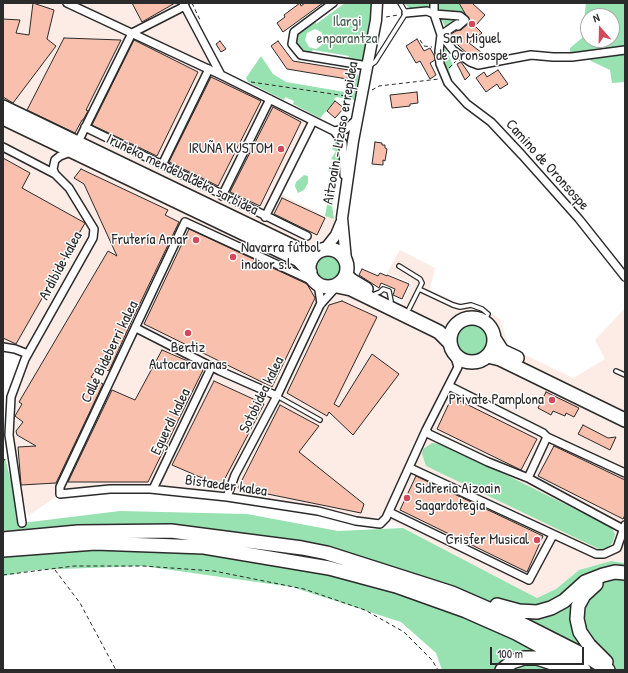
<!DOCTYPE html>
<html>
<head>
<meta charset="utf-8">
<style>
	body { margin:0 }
	#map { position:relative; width:628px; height:673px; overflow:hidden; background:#fff; font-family:"Patrick Hand",sans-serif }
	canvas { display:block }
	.frame { position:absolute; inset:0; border:4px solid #2b2b2b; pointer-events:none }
	.north { position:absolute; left:580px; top:8px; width:40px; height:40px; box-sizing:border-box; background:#fff; border:1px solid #aaa; border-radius:50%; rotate:340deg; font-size:11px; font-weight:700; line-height:16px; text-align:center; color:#2b2b2b }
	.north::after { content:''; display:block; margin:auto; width:14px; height:18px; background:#d1495b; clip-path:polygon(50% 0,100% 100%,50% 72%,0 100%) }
	.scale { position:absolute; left:490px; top:647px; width:94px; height:18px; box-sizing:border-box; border:2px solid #2b2b2b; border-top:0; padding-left:5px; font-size:12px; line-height:14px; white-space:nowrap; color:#2b2b2b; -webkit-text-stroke:3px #fff; paint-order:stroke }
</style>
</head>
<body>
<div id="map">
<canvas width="628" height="673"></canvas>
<div class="frame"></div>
<div class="north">N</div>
<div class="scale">100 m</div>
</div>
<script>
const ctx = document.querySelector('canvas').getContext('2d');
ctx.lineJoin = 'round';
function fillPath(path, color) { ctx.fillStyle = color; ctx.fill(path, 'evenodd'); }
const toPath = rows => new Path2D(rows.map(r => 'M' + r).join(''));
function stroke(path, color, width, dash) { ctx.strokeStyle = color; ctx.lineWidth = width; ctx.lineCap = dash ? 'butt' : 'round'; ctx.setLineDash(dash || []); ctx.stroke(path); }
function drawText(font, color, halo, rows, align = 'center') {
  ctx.font = font + ' "Patrick Hand",sans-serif'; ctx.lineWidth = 3; ctx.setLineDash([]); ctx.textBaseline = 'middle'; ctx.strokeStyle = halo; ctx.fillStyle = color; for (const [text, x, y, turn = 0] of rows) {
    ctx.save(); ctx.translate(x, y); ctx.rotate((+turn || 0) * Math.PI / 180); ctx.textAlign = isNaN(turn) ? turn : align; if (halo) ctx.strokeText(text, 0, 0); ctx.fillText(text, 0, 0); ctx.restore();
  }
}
fillPath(toPath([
	[3,3,183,3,221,75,313,121,279,193,325,216,342,221,348,280,400,307,411,283,387,273,400,250,435,268,430,290,461,304,476,303,500,319,509,347,573,378,605,359,595,340,625,308,625,561,611,561,579,570,556,589,537,598,381,516,356,521,318,511,150,489,60,494,28,516,11,450,11,397,25,359,3,350]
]), '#fdece6');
fillPath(toPath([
	[345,3,373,3,368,47,362,60,355,62,347,61,349,56,313,50,310,53,303,52,297,47,295,42,296,37,304,27,315,19,316,24],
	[315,29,321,32,324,38,322,45,316,49,309,47,305,40,307,33],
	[403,3,459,3,470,22,458,31,456,28,449,33,437,12,431,9,411,9],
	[586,3,625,3,625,82,612,83,610,70,591,61,584,51,570,53,570,48,582,38],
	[588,16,612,16,612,40,588,40],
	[445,48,453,65,449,70,452,81,450,82,444,67,442,52],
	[261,56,273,74,286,82,345,92,349,70,353,71,358,75,358,79,354,100,336,97,334,99,335,101,320,118,293,104,294,101,285,97,284,100,248,82,246,78],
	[336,140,339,147,339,169,332,206,334,219,325,216,330,188,327,187,331,172,328,171,334,160,331,159,336,151,332,149],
	[304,175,308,176,308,183,304,190,298,193,295,186,296,182],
	'315 270a13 13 0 1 1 26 0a13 13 0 1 1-26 0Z',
	'455 341a17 17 0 1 1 34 0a17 17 0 1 1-34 0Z',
	[432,443,441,444,460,452,611,527,615,534,613,542,606,550,599,549,426,466,422,454,423,449],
	[5,458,22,523,120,511,247,514,338,531,403,528,537,598,556,589,579,570,611,561,625,563,625,670,442,670,436,653,401,622,292,587,143,566,34,570,3,576,3,461]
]), '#98e1b0');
const building = toPath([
	[33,3,54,10,47,39,56,46,13,103,3,97,3,19,20,20,16,33,29,35,33,3],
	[132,3,175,3,142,22,132,3],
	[300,3,301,6,305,3,323,3,283,32,277,23,285,17,284,15,300,3],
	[459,3,472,3,485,15,475,26,482,33,469,43,486,56,484,59,478,60,470,56,448,36,456,31,461,30,470,22,459,3],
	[64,38,121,40,86,110,88,111,83,120,82,120,75,133,27,110,64,38],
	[417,39,424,51,430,48,434,55,435,60,430,63,436,75,430,79,420,61,416,63,406,46,417,39],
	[134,40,198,72,157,156,92,125,134,40],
	[220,41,226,49,221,52,216,44,220,41],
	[278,41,293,61,349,70,347,79,287,69,271,46,278,41],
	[461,62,470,75,465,80,457,64,461,62],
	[498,70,508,84,500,89,497,84,486,92,476,78,484,72,487,77,498,70],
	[211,77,261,101,218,186,169,162,211,77],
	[417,92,418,103,410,104,410,106,392,108,390,95,417,92],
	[335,101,344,108,335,118,327,111,335,101],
	[273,107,301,122,260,206,230,192,273,107],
	[375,142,382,143,382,145,385,145,385,148,387,149,385,161,383,160,383,165,372,164,375,142],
	[3,158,30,173,22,188,85,223,16,344,3,338,3,158],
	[81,169,168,210,165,215,179,222,133,318,109,371,99,366,91,377,103,384,56,483,21,485,18,447,36,446,17,435,16,431,23,422,15,416,22,404,19,402,108,251,117,256,84,184,74,178,81,169],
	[282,198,325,218,317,235,274,214,282,198],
	[189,229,307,284,315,298,272,387,144,324,189,229],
	[362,269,378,276,380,273,387,276,387,275,409,284,402,299,393,295,395,289,381,283,379,288,359,275,362,269],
	[342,301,377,317,334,404,339,407,372,354,399,374,353,435,329,412,327,416,287,393,329,305,342,301],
	[162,350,204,368,148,482,68,482,112,390,135,400,162,350],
	[214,381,264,404,221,486,172,465,214,381],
	[546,392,579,408,574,417,566,413,565,416,553,411,551,415,538,408,546,392],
	[452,397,537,439,521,470,437,429,452,397],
	[280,405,319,426,299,452,364,504,361,513,238,488,280,405],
	[583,425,608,438,616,437,610,450,578,434,583,425],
	[554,446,625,480,625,515,623,519,538,476,554,446],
	[416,476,543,536,527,572,400,510,416,476]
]);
fillPath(building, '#f8c0ad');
stroke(building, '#2b2b2b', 1);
const lane = toPath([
	[369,66,375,62,406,13,400,3],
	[399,266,420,279,422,283,419,289],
	[375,294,380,292,383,289,389,291,391,301],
	[409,309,419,289,453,305,460,307,471,305,482,309,488,314,484,321],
	[616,371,625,375],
	[277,396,320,420]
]);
const street = toPath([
	[67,3,221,75,334,131,343,143,344,175],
	[183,3,221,75],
	[333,3,294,32,292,44,301,55,368,66],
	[434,3,434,14,460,16,465,20,458,26,457,24,441,35],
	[406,13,427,11,434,14,441,35,439,51,440,64,448,83,467,104,491,122,522,155,579,219,625,277],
	[441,35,453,50,470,62,478,65,531,55,553,57,572,57,625,50],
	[85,127,307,236],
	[334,131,346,129,356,120],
	[78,142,132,33,185,6],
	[3,147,55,174,69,188,94,229,93,238,25,359,11,397,9,435,22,523],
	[162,165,209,69],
	[55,174,53,169,55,160,60,156,73,151],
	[222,196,270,99],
	[265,217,313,121],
	[315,282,185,222,60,487,60,494,110,489,150,489,227,497,318,511,356,521,380,524,386,518,426,430,458,367,454,354],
	[316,283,319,290,321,304],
	[136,328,220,371,277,396],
	[3,347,15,349,28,354],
	[449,386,543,433,547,437,625,473],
	[426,430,429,434,488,462,528,478,623,529],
	[410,468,596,554,604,554,617,548,625,525],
	[528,478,547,437],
	[153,489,212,366],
	[227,497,235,475,277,396,320,305,337,286],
	[389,512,529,580,553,535]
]);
const secondary = toPath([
	[325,249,336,235,341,223],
	[346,260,342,218,353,141,376,20,377,3]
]);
const highway = toPath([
	[3,107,300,250,314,255],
	[3,118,299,260,310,272],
	'309 268a19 19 0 1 1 38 0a19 19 0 1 1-38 0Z',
	[346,275,351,280,366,289],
	[337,286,351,289,433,329,439,332,450,343],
	'450 340a22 22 0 1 1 44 0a22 22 0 1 1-44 0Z',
	[495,340,502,351,517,358],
	[488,356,500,359,625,420],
	[3,539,78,532,171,531,302,548,327,553,452,593,514,620,593,660,608,670],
	[3,550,95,543,204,547,329,568,396,586,466,611,516,633,584,670],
	[596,584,584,595,578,606,577,619,580,632,589,645,606,662],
	[497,605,519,611,537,612,551,608,564,601,585,582,603,575,615,572,625,573],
	[502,670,512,662,524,658,537,658,567,668]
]);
stroke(lane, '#2b2b2b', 6);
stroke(street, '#2b2b2b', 10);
stroke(secondary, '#2b2b2b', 13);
stroke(highway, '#2b2b2b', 16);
stroke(toPath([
	[192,3,200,20],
	[386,17,398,15],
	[420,40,424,46,432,47],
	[449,68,456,61],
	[251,82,353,97],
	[372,90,379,86,439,79],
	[3,462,5,459],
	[55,570,80,603,116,670],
	[3,575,74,566,143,566,214,571,304,589,365,610,404,632,432,660,438,670]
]), '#2b2b2b', 1, [4, 3]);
stroke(lane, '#fff', 3.5);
stroke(street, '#fff', 7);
stroke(secondary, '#fff', 10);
stroke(highway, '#fff', 13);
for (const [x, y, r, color] of [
	[472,24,4,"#d1495b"],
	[281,149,4,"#d1495b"],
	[196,240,4,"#d1495b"],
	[233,257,4,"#d1495b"],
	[188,333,4,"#d1495b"],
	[552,400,4,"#d1495b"],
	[407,498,4,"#d1495b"],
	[537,540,4,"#d1495b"]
]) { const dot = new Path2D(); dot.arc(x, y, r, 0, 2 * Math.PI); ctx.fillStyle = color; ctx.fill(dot); stroke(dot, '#fff', 1.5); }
drawText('15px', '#4c6253', '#fff', [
	["Ilargi",347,22],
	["enparantza",347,39]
]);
drawText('15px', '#2b2b2b', '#fff', [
	["San Miguel",472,39,"center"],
	["de Oronsospe",472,56,"center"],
	["IRUÑA KUSTOM",273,149],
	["Frutería Amar",188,240],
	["Navarra fútbol",241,248,"left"],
	["indoor s.l",241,265,"left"],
	["Bertiz",188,348,"center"],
	["Autocaravanas",188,365,"center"],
	["Private Pamplona",544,400],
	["Sidreria Aizoain",415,489,"left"],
	["Sagardotegia",415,506,"left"],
	["Crisfer Musical",529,540]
], 'right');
drawText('15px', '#2b2b2b', '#fff', [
	["Aitzoain - Lizaso errepidea",341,133,-80],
	["Camino de Oronsospe",547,165,48],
	["Iruñeko mendebaldeko sarbidea",182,175,26],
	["Ardibide kalea",61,266,-62],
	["Calle Bideberri kalea",110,352,-64],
	["Sotobidea kalea",262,395,-64],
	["Eguerdi kalea",171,422,-64],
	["Bistaeder kalea",226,486,8]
]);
</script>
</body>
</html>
